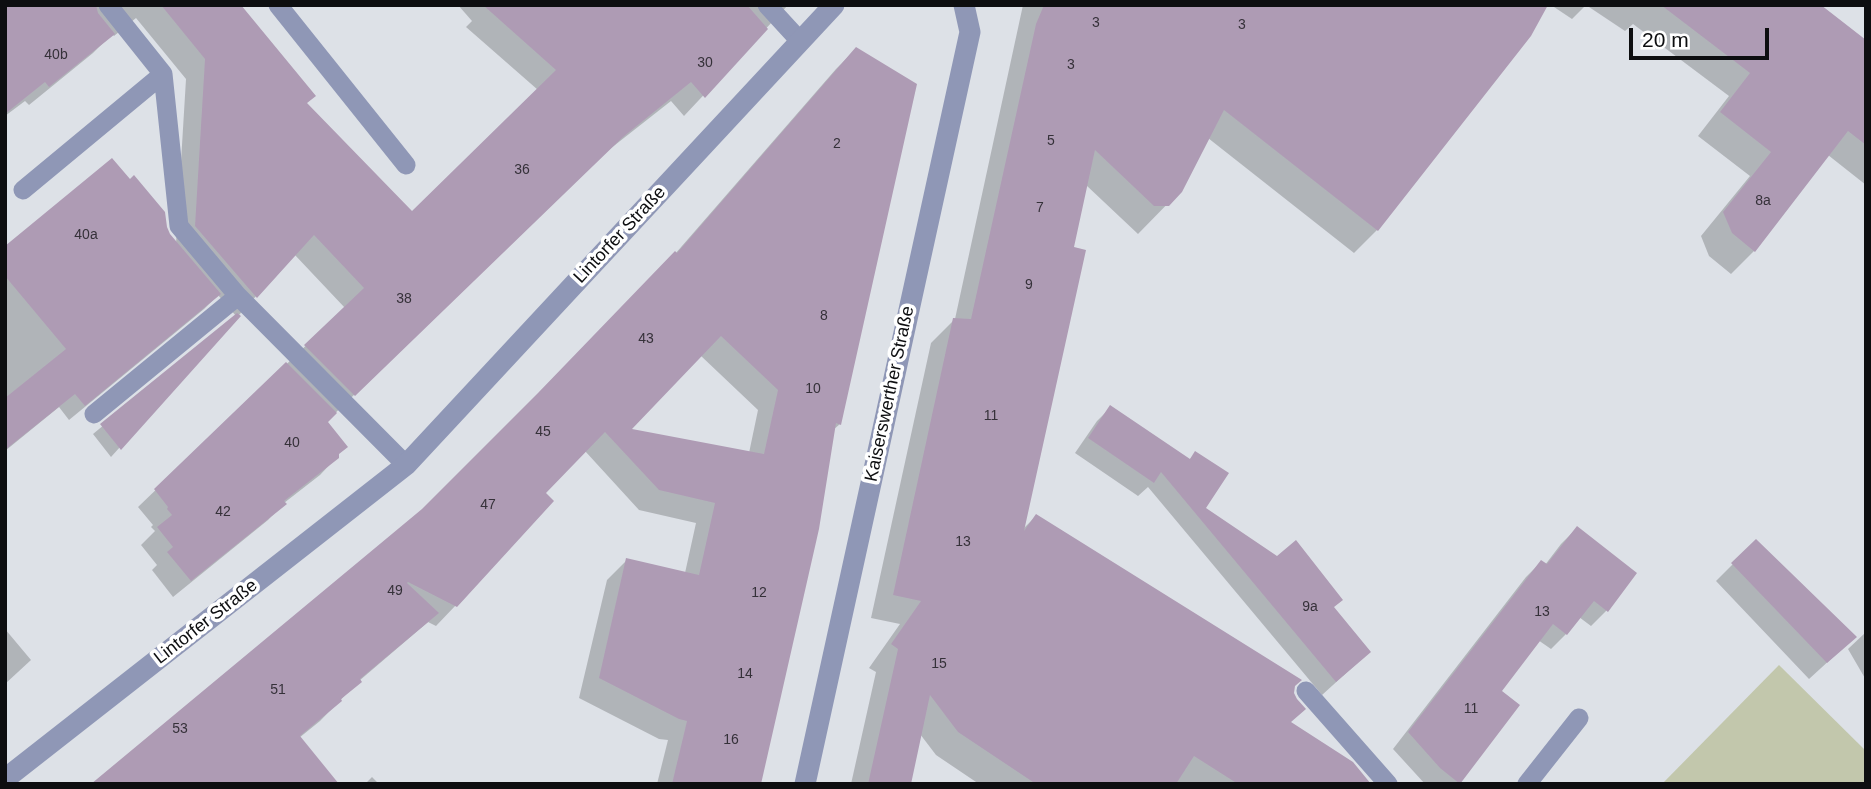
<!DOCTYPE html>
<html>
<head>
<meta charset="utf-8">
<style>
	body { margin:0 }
	#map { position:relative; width:1871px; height:789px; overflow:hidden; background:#dde1e7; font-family:Arial,sans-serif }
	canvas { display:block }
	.frame { position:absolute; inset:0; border:7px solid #0d0e10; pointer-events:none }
	.scale { position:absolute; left:1629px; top:28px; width:140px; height:32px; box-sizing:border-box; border:4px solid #0d0e10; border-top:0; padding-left:9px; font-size:21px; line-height:24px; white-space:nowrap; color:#0d0e10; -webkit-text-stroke:5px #fff; paint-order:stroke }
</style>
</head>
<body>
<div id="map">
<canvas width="1871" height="789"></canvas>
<div class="frame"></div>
<div class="scale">20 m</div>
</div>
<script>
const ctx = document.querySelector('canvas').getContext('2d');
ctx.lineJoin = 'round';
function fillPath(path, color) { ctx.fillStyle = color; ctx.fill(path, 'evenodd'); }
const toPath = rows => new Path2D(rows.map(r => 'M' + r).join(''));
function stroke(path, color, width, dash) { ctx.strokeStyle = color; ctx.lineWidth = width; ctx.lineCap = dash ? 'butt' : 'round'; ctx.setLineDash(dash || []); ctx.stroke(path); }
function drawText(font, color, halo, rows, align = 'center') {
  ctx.font = font + ' Arial,sans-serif'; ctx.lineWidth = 7; ctx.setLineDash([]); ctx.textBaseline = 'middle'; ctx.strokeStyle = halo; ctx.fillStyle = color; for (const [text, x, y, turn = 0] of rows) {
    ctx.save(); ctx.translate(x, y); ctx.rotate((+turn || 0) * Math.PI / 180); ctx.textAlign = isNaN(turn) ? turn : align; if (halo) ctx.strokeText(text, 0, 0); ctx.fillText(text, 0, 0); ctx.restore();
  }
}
fillPath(toPath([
	[1779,665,1866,751,1866,784,1662,784]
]), '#c2c7ac');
fillPath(toPath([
	[8,5,239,5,305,103,412,214,538,90,466,27,472,21,458,5,788,5,684,116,671,101,601,156,326,422,337,457,320,475,284,503,268,520,173,597,152,570,157,565,141,545,155,531,151,527,153,525,138,507,345,308,294,254,111,457,93,434,236,316,218,295,204,309,69,420,59,407,5,451,5,248,165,228,176,244,186,79,136,18,114,36,112,34,93,53,29,105,25,101,5,116,5,8],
	[1023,5,1546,5,1377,230,1354,253,1208,138,1181,190,1138,234,1086,185,1072,249,1023,529,1036,516,1293,686,1289,723,1335,784,1180,784,1176,781,1174,784,979,784,936,755,920,734,909,784,851,784,876,672,869,668,900,624,871,618,931,343,955,319],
	[1551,5,1586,5,1572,19],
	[1586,5,1805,5,1866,42,1866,185,1828,155,1754,251,1731,274,1709,256,1701,236,1750,176,1698,136,1729,96,1633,24,1625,31],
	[856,49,840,424,833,430,759,784,657,784,668,740,659,739,579,698,607,580,627,560,685,573,696,523,639,510,585,451,543,493,456,605,436,626,428,622,359,681,320,721,299,738,94,784,423,511,675,254,836,69],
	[700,355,758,410,749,453,628,430],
	[1111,407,1189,460,1195,454,1204,509,1332,608,1355,665,1322,695,1148,487,1138,496,1075,453,1097,421],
	[1577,528,1634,574,1606,611,1591,626,1579,617,1566,634,1551,649,1538,640,1499,691,1518,705,1457,784,1425,784,1393,749,1526,577,1541,562,1545,565,1561,544],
	[1756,541,1855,637,1809,679,1716,581],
	[5,629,31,660,5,684],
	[1866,632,1866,680,1848,649],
	[372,777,379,784,365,784]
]), '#0003');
fillPath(toPath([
	[5,5,96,5,98,13,115,34,49,87,45,82,5,114],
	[161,5,241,5,316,96,307,103,412,211,556,70,483,5,747,5,768,29,705,98,691,82,623,137,355,396,304,345,364,288,314,235,257,298,195,226,205,59],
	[1044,5,1548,5,1531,36,1378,231,1224,110,1182,192,1169,206,1154,206,1095,150,1074,247,1086,250,1024,531,1036,514,1302,680,1295,686,1294,693,1297,699,1306,709,1291,722,1353,762,1371,784,1238,784,1194,756,1176,784,1036,784,958,732,930,695,911,784,868,784,898,649,891,644,921,601,893,595,953,318,971,319,1036,24],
	[1661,5,1821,5,1866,40,1866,145,1848,131,1755,252,1732,233,1723,212,1771,152,1720,112,1750,73],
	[856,47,917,84,841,425,836,423,819,529,761,784,672,784,687,721,679,719,599,678,626,558,699,575,715,503,659,490,605,432,546,493,554,501,457,607,408,582,407,583,439,613,360,679,362,682,341,699,342,701,300,736,339,784,91,784,422,509,538,393,675,251,677,253],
	[721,336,778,390,764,454,632,429],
	[112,158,130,179,134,175,165,212,167,227,170,234,221,294,85,406,75,394,5,450,5,398,66,349,5,276,5,246],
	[237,313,241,316,121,450,100,424],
	[286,362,337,413,328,422,348,447,339,454,339,458,284,501,287,504,191,581,167,552,173,547,157,527,172,515,167,509,168,507,154,489],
	[1110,405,1190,459,1195,451,1229,473,1206,508,1277,556,1296,540,1343,600,1334,607,1371,652,1336,682,1161,472,1154,483,1088,438],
	[1577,526,1637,573,1608,612,1594,601,1567,635,1553,624,1502,691,1520,705,1460,784,1440,768,1408,732,1541,560,1547,564],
	[1756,539,1857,637,1827,663,1731,563]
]), '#ae9bb4');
stroke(toPath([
	[108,5,163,74,179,226,238,296,406,465],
	[278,5,406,165],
	[767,5,800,41],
	[23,190,163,74],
	[94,414,238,296],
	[1306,691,1388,784],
	[1527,784,1579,718]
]), '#8f97b6', 19);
stroke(toPath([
	[5,779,406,465,834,5],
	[805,784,970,32,964,5]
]), '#8f97b6', 21);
drawText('14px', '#353139', null, [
	["3",1096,23],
	["3",1242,25],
	["40b",56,55],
	["30",705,63],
	["3",1071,65],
	["5",1051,141],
	["2",837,144],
	["36",522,170],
	["8a",1763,201],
	["7",1040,208],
	["40a",86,235],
	["9",1029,285],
	["38",404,299],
	["8",824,316],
	["43",646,339],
	["10",813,389],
	["11",991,416],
	["45",543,432],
	["40",292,443],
	["47",488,505],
	["42",223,512],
	["13",963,542],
	["49",395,591],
	["12",759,593],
	["9a",1310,607],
	["13",1542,612],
	["15",939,664],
	["14",745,674],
	["51",278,690],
	["11",1471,709],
	["53",180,729],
	["16",731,740]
]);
drawText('18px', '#0d0e10', '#fff', [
	["Lintorfer Straße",620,235,-47],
	["Kaiserswerther Straße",890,394,-78],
	["Lintorfer Straße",206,622,-38]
]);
</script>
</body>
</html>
